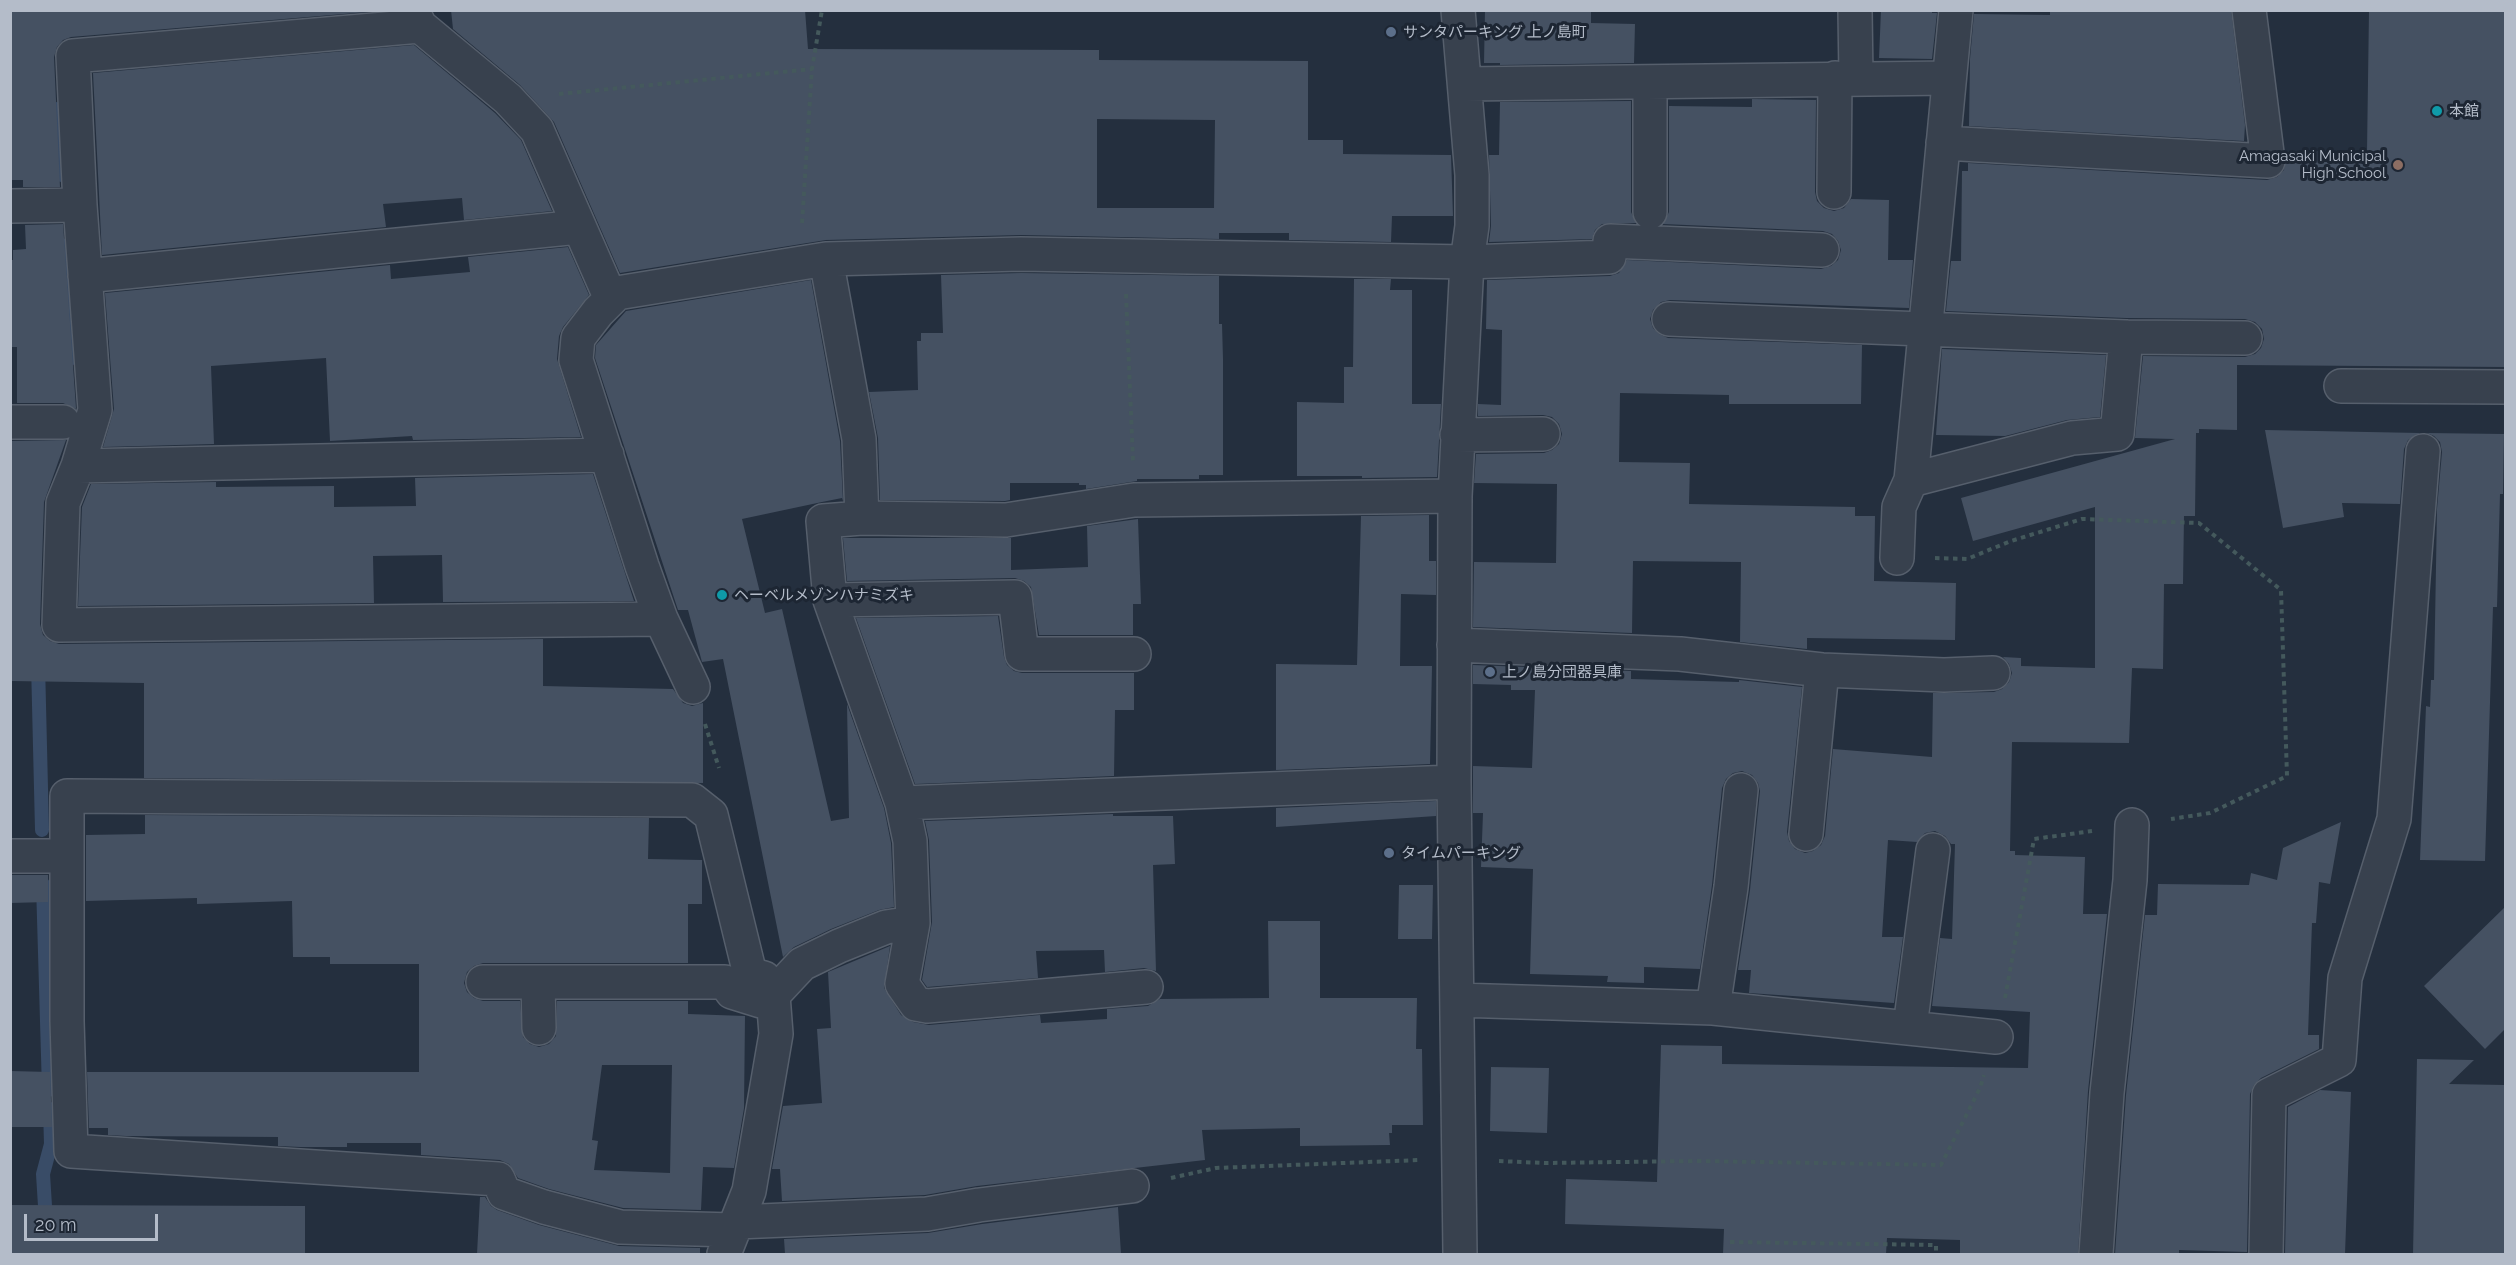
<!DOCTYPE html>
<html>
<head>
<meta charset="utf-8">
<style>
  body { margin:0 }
  #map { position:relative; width:2516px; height:1265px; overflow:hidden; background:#242f3e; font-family:Raleway,sans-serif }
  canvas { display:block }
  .frame { position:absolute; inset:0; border:12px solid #b4bcc9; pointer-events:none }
  .scale { position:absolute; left:24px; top:1214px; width:134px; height:27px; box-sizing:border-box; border:3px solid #b4bcc9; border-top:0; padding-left:8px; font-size:18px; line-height:21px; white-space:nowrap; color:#b4bcc9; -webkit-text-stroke:4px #1d2633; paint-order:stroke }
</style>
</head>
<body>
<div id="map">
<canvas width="2516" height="1265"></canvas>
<div class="frame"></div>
<div class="scale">20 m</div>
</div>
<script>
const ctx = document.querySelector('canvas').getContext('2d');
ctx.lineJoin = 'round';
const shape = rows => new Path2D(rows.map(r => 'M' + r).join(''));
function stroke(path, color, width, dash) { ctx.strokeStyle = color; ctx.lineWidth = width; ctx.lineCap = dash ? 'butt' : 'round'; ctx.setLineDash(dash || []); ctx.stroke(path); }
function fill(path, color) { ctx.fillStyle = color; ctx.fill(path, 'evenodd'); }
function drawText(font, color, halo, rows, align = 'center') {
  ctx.font = font + ' Raleway,"Noto Sans JP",sans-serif'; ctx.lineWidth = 6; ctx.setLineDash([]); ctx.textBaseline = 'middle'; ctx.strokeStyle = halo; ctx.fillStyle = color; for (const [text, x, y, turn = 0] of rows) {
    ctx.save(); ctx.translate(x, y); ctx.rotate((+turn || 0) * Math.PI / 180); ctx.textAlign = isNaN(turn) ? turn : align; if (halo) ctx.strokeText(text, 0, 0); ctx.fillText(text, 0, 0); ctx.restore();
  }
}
stroke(shape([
  [56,109,62,175],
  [67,245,72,358],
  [38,663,42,830],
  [43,884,49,1090],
  [48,1254,43,1174,51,1144,50,1109]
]), '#394c67', 14);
fill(shape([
  [10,10,379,10,379,11,71,37,63,40,57,47,54,57,60,187,23,187,23,180,10,180],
  [451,10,805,10,808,49,1099,50,1099,60,1308,61,1308,140,1343,140,1343,154,1451,155,1453,216,1392,216,1391,242,1289,240,1289,233,1219,233,1219,239,1021,235,826,240,620,273,554,122,520,85,453,29],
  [1097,119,1215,120,1214,208,1097,208],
  [1485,10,1591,10,1591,23,1635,24,1634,63,1500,65,1500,63,1484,63],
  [1881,10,1932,10,1932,13,1937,13,1932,59,1879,58],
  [2050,10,2231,10,2245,125,2244,141,1969,126,1970,59,1974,14,2050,15],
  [2369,10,2505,10,2505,367,2237,365,2237,430,2199,429,2199,433,2196,433,2195,516,2184,516,2183,584,2164,584,2163,669,2132,668,2129,743,2012,742,2010,851,2015,851,2015,855,2085,857,2083,914,2107,914,2088,1091,2078,1254,1960,1254,1960,1240,1887,1238,1886,1254,1723,1254,1724,1229,1565,1224,1566,1179,1657,1182,1661,1045,1722,1046,1722,1064,2028,1068,2030,1012,1932,1006,1940,938,1952,939,1955,844,1951,844,1945,836,1935,831,1925,833,1917,842,1888,840,1882,937,1903,937,1894,1003,1749,993,1751,970,1738,970,1750,890,1760,791,1758,783,1752,775,1742,771,1733,773,1726,779,1722,788,1712,885,1700,969,1644,967,1644,983,1607,982,1608,976,1530,974,1533,869,1481,867,1483,813,1473,813,1473,766,1532,768,1535,690,1511,690,1511,685,1473,684,1473,665,1631,671,1631,679,1739,682,1739,680,1802,687,1787,832,1789,841,1795,849,1805,853,1813,851,1821,845,1825,836,1833,749,1932,757,1933,693,1994,692,2002,689,2009,682,2012,673,2009,664,2003,657,2021,658,2021,666,2095,668,2095,507,1973,541,1961,498,2175,439,2135,438,2143,356,2245,357,2255,354,2261,348,2264,339,2262,329,2255,322,2245,319,2126,318,1946,311,1951,261,1961,261,1962,171,1968,171,1968,163,2267,180,2277,177,2284,170,2286,151,2367,151],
  [414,45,495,113,521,140,552,211,464,220,462,198,383,204,386,227,102,255,93,73],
  [1752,99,1816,100,1815,192,1817,201,1824,208,1834,211,1844,208,1851,199,1889,200,1888,260,1913,260,1909,308,1670,300,1661,302,1653,310,1650,319,1653,328,1659,334,1668,338,1862,345,1861,404,1729,404,1729,395,1620,393,1619,462,1690,463,1689,504,1855,507,1855,516,1875,516,1874,581,1956,583,1955,640,1807,638,1807,649,1740,642,1741,562,1633,561,1632,633,1473,627,1474,562,1556,563,1557,484,1474,483,1476,454,1544,453,1552,450,1559,444,1562,434,1559,424,1552,417,1543,415,1478,416,1478,404,1501,405,1502,330,1486,329,1487,280,1610,276,1619,273,1627,260,1821,269,1831,266,1838,260,1841,250,1838,241,1832,234,1823,231,1663,224,1669,212,1669,106,1752,107],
  [1631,101,1631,212,1636,223,1602,224,1595,230,1592,239,1489,242,1491,226,1489,155,1499,155,1500,102],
  [63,224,76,408,76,409,63,403,17,403,17,347,10,347,10,260,13,260,13,250,26,249,25,225],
  [568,247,589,295,563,327,559,336,557,359,581,437,413,440,412,436,330,441,326,358,211,366,214,444,103,447,114,409,105,293,390,265,391,279,470,272,468,257],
  [1021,273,1219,276,1219,324,1222,324,1223,359,1223,475,1199,475,1199,479,1137,479,1137,481,1086,489,1086,485,1079,485,1079,483,1010,483,1010,500,1005,501,880,500,878,438,869,392,918,390,917,341,921,341,921,333,943,333,941,275],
  [1354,279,1391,279,1390,290,1412,290,1412,404,1441,404,1437,477,1362,478,1362,476,1297,476,1297,402,1344,403,1344,367,1353,367],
  [811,280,840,441,843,501,842,498,822,502,742,519,765,613,782,609,831,821,849,818,847,704,884,808,891,843,894,907,879,910,831,929,794,947,783,957,723,659,702,662,688,610,678,610,595,358,596,345,626,311],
  [1942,349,2106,355,2100,417,2067,420,2005,436,1936,435],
  [2265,430,2420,433,2408,440,2404,449,2400,504,2342,503,2344,517,2283,528],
  [2427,433,2504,434,2503,494,2500,494,2497,607,2493,607,2485,861,2420,860,2426,706,2430,707,2431,680,2434,680,2437,509,2442,452,2440,442,2434,436],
  [66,440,44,502,40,624,43,635,50,641,59,644,543,639,543,686,673,689,683,703,692,706,703,703,703,783,144,778,144,683,10,681,10,441],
  [593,474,634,601,443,602,442,555,373,556,374,603,78,606,82,507,91,484,216,482,216,487,334,486,334,507,416,506,415,478],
  [1429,515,1429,561,1436,561,1436,595,1401,594,1400,666,1432,666,1430,764,1276,770,1276,664,1357,665,1361,516],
  [1138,519,1141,604,1133,604,1133,635,1039,635,1031,587,1024,581,1015,578,847,581,843,538,1011,538,1011,570,1088,567,1087,526],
  [998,616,1004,657,1007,665,1014,671,1022,673,1134,673,1134,710,1115,710,1114,776,915,784,856,618],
  [1436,801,1436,816,1276,827,1276,808],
  [1113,814,1113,816,1173,816,1175,864,1153,865,1156,971,1144,968,1105,972,1104,950,1036,951,1038,978,927,987,922,980,932,922,929,840,925,821],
  [145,815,649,818,648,859,702,860,702,904,688,904,688,963,483,963,474,966,467,972,464,983,467,992,474,998,483,1001,520,1001,523,1037,530,1044,539,1047,549,1044,556,1036,557,1001,688,1001,688,1014,745,1016,744,1108,734,1168,703,1167,701,1210,623,1208,549,1189,518,1178,509,1164,500,1160,421,1155,421,1143,347,1143,347,1147,300,1147,278,1146,278,1137,126,1136,108,1135,108,1128,89,1128,87,1072,419,1072,419,964,330,964,330,957,293,957,292,901,197,904,197,898,86,901,86,835,145,834],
  [602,1065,672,1065,670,1173,594,1170,598,1141,592,1140],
  [2341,822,2330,884,2319,882,2316,923,2312,923,2308,1035,2319,1035,2319,1049,2261,1078,2254,1085,2250,1094,2247,1252,2179,1250,2179,1254,2115,1254,2126,1095,2145,915,2157,915,2158,884,2249,885,2251,873,2277,880,2283,848],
  [10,875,48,875,48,902,10,903],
  [1399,885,1433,885,1432,939,1398,939],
  [2505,907,2505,1029,2485,1049,2424,986],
  [1268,921,1320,921,1320,998,1417,998,1416,1049,1422,1049,1423,1125,1392,1125,1392,1133,1389,1133,1390,1145,1300,1146,1300,1128,1202,1130,1205,1160,977,1186,925,1195,782,1201,780,1169,772,1169,783,1106,822,1103,817,1029,831,1028,828,972,890,946,884,988,901,1015,913,1022,929,1025,1040,1015,1041,1023,1107,1019,1107,1009,1148,1006,1160,999,1269,998],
  [2417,1059,2474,1060,2449,1084,2505,1085,2505,1254,2413,1254],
  [1491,1067,1549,1068,1547,1133,1490,1131],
  [10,1071,50,1072,52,1127,10,1127],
  [2320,1090,2351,1092,2345,1254,2285,1254,2288,1107],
  [480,1197,485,1197,491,1206,497,1210,539,1225,619,1246,700,1248,700,1254,477,1254],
  [10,1205,305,1206,305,1254,10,1254],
  [1118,1207,1121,1254,785,1254,784,1239,928,1233,982,1224]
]), '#455162');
const minor = shape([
  [412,10,420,26,508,99,537,130,611,299],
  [1458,10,1472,175,1472,226,1467,262,1455,496,1454,782,1460,1254],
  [1855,10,1856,78],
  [1956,10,1911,480,2072,438,2117,434,2126,337],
  [420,26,73,56,80,205,95,410,78,466,63,503,59,625,661,619],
  [1465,84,1949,78],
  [1943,143,2268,161,2249,10],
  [1834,192,1835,78],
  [10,206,80,205],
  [1650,212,1650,83],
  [826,259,859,439,862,518,823,521,830,600,902,803],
  [85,276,579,227],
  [1669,319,2126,337,2245,338],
  [2341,386,2506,387],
  [10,422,63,422],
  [1457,435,1543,434],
  [78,466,607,455],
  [862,518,1006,520,1134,500,1455,496],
  [1897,558,1899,507,1911,480],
  [830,600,1015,597,1022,654,1134,654],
  [1454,645,1680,654,1822,670,1944,675,1993,673],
  [693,687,661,619,642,566,576,360,578,338,598,312,617,293,826,259,1021,254,1467,262,1609,257,1610,241,1822,250],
  [1806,834,1822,670],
  [10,856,67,856],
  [483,982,725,982,732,992,761,1001,773,995,802,964,839,946,886,927,913,923],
  [538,982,539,1028],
  [1146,987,927,1006,916,1004,902,984,913,923,910,841,902,803,1454,782],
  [1457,1000,1713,1008,1996,1037],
  [1713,1008,1731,887,1741,790],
  [1910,1027,1933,850],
  [737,1222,927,1214,979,1205,1132,1186],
  [724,1254,749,1191,776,1034,773,995,764,978,750,974,711,815,692,800,67,796,67,1021,71,1151,498,1179,504,1193,544,1207,620,1227,734,1230],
  [2096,1254,2107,1093,2130,880,2132,825],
  [2266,1254,2269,1095,2339,1060,2345,978,2394,819,2423,451]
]);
stroke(minor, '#565f6c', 36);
stroke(shape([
  [559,94,812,69],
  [802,223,812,69,822,10],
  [1126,294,1133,461],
  [1935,558,1967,559,2011,541,2082,519,2199,523,2281,590,2287,776,2210,813,2171,819],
  [705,724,719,768],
  [2005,998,2034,839,2092,831],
  [1499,1161,1544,1163,1698,1161,1941,1165,1980,1088,1984,1075],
  [1171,1178,1216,1168,1420,1160],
  [1730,1242,1936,1245,1936,1254]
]), '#44595c', 4, [4.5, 4.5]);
stroke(minor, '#38414e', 33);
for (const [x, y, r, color] of [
  [1391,32,6,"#5c6f8a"],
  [2437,111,6,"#0f9aa8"],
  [2398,165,6,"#8d6e63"],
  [722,595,6,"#0f9aa8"],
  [1490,672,6,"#5c6f8a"],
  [1389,853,6,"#5c6f8a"]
]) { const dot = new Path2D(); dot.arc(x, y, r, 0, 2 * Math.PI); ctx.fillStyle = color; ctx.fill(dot); stroke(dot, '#1d2633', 2); }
drawText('15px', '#b4bcc9', '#1d2633', [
  ["サンタパーキング 上ノ島町",1403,32],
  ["本館",2449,111],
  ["Amagasaki Municipal",2386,156,"right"],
  ["High School",2386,173,"right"],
  ["ヘーベルメゾンハナミズキ",734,595],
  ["上ノ島分団器具庫",1502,672],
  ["タイムパーキング",1401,853]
], 'left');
</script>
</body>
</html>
